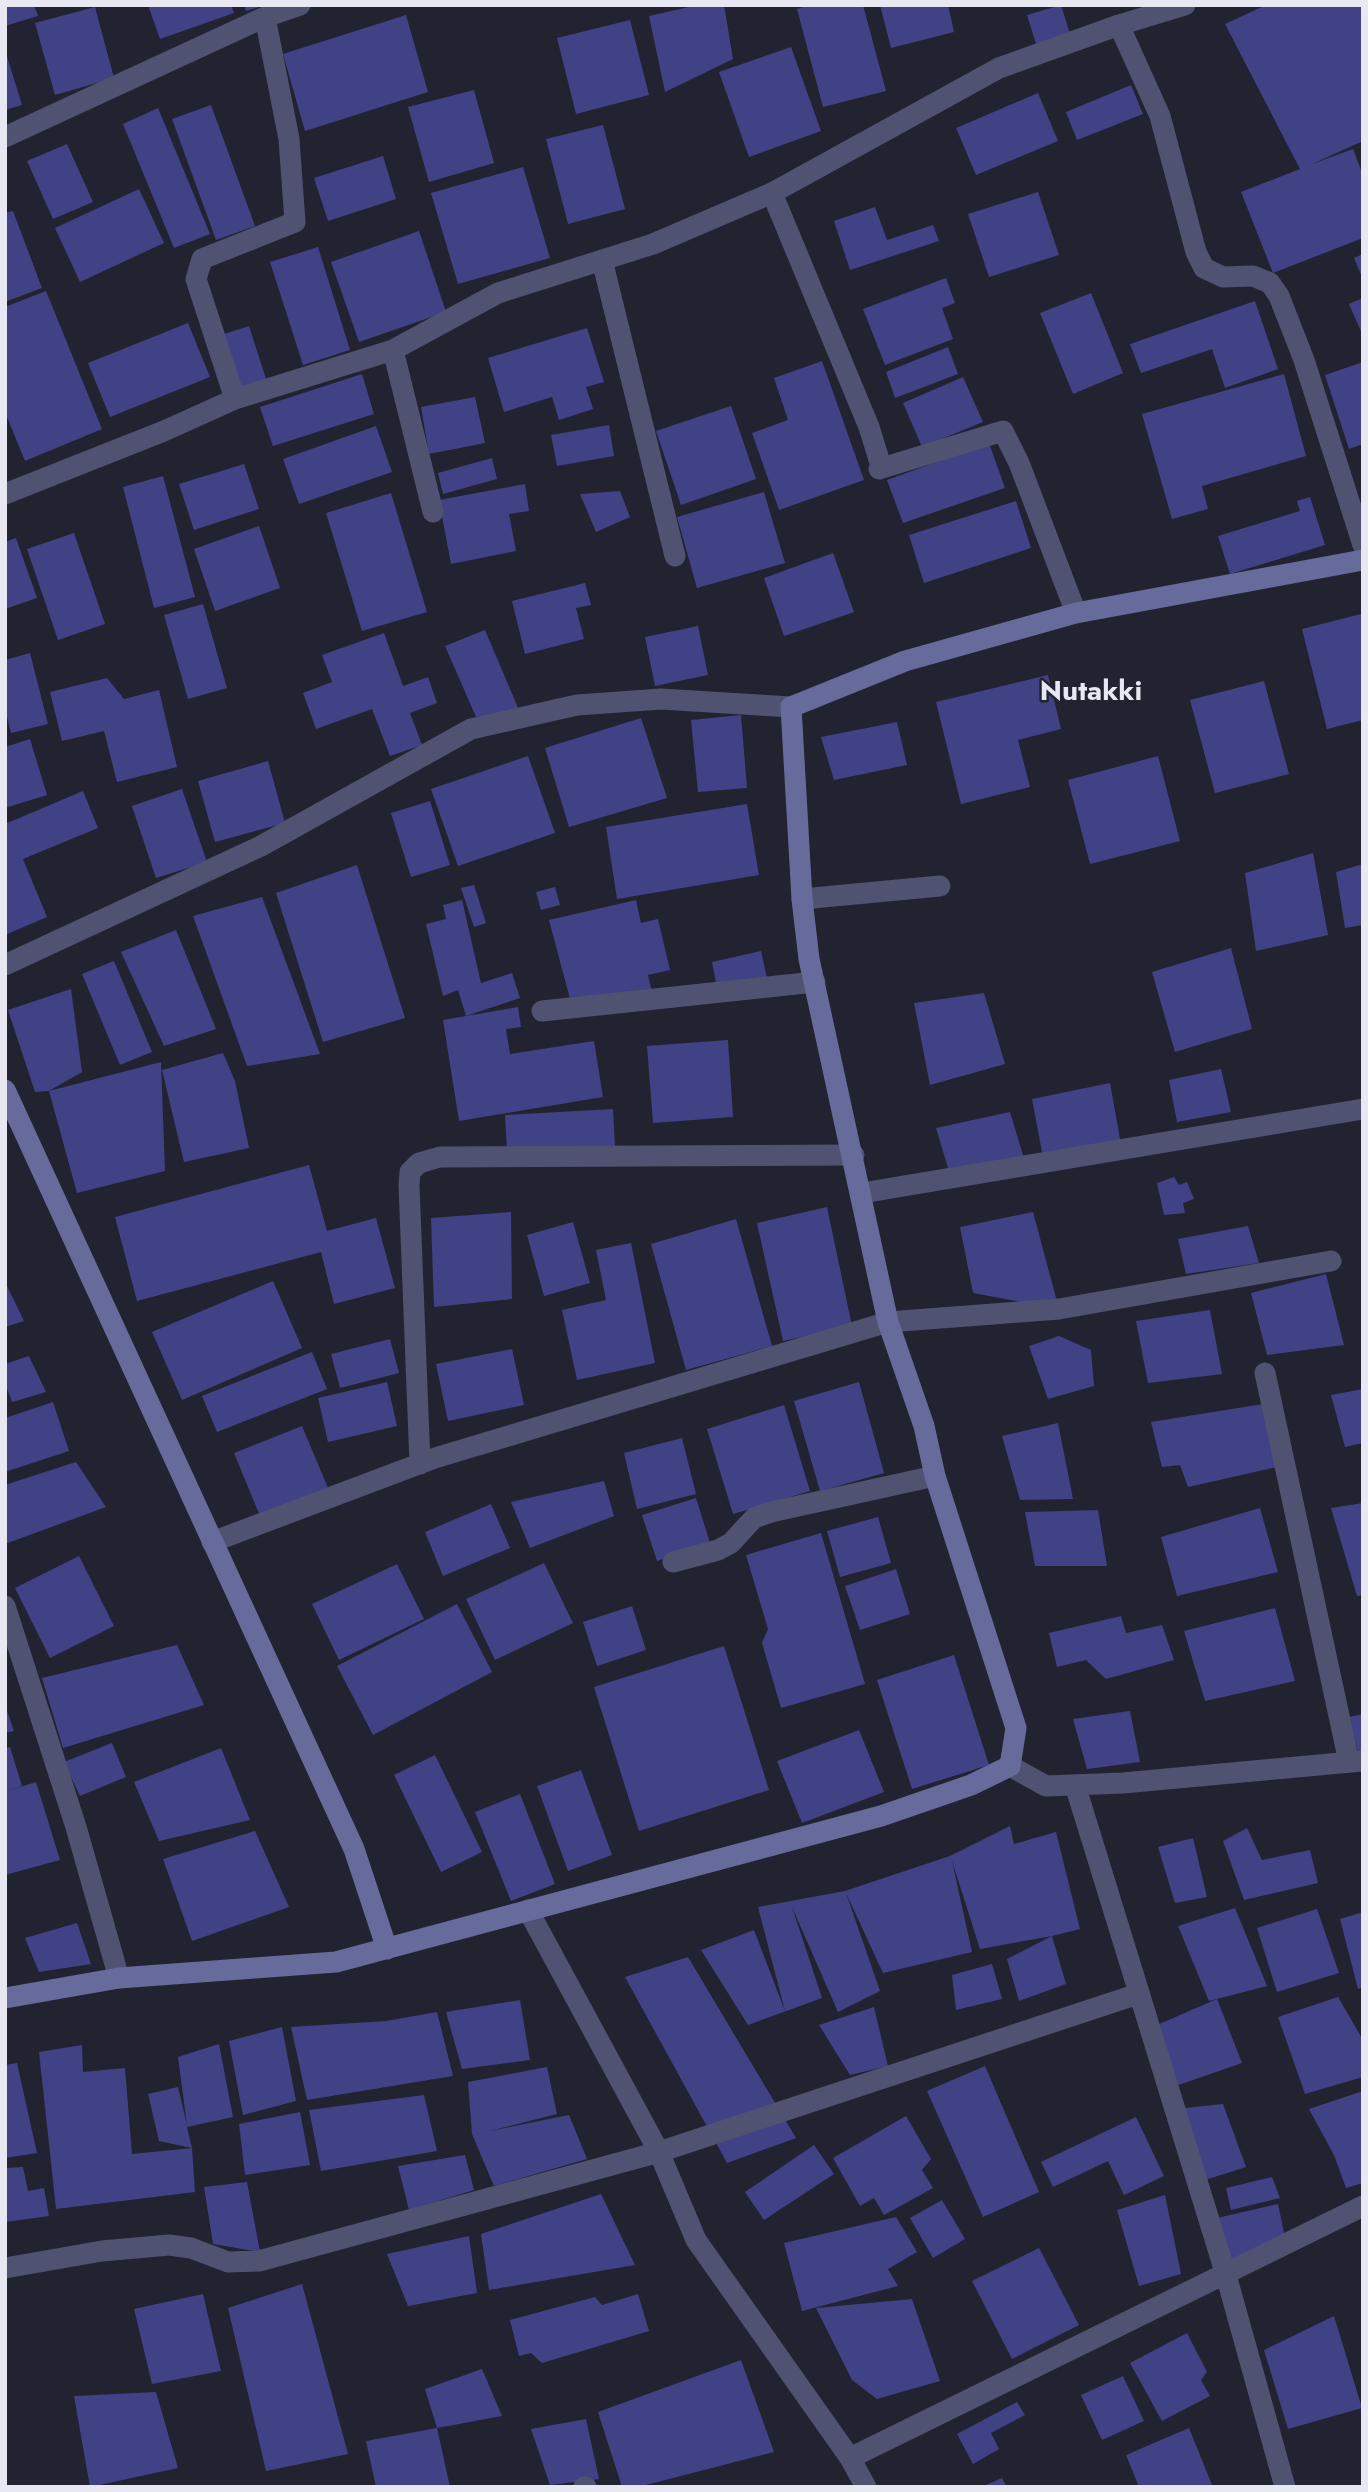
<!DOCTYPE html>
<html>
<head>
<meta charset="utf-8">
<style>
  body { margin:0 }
  #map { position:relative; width:1368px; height:2492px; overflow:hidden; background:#222331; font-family:Jost,sans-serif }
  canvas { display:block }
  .frame { position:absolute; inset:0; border:7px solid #e7e8f1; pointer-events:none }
</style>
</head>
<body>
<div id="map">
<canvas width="1368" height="2492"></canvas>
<div class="frame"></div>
</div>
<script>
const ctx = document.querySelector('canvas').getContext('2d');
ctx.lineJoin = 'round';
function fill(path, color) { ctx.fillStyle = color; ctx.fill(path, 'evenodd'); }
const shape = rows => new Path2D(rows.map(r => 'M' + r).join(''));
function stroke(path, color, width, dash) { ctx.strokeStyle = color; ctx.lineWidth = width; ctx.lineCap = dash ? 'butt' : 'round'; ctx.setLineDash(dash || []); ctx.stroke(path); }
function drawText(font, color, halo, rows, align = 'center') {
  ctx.font = font + ' Jost,sans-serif'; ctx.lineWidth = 5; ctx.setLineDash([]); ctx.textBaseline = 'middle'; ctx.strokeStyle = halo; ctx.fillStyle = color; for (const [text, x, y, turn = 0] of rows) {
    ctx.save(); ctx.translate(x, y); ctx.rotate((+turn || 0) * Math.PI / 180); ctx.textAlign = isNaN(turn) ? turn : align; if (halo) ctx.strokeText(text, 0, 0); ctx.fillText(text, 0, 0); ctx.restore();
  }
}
fill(shape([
  [5,5,34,5,38,16,5,26],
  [148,5,231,5,234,13,160,39],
  [244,5,263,5,263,6,246,11],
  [698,5,724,5,733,59,665,92,649,16],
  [810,5,863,5,886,91,823,107,797,9],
  [880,5,948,5,954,32,891,48],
  [1061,5,1071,37,1037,47,1027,15],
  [1266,5,1363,5,1363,141,1312,164,1353,149,1363,175,1363,238,1273,273,1241,192,1300,169,1225,24],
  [95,7,114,78,55,95,35,23],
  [406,15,428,92,305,131,283,54],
  [630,20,649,95,576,114,557,38],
  [791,47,821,131,749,157,719,72],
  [5,50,22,105,5,110],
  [1131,85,1143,114,1077,140,1066,112],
  [474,90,494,163,429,182,408,107],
  [1038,93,1058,141,976,175,956,128],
  [211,105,255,226,216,240,172,119],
  [158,108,210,234,174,248,123,124],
  [603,125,625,209,568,224,546,139],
  [67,144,93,202,53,219,27,161],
  [383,156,396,199,328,221,314,178],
  [523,167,550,258,458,284,431,193],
  [139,189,164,243,80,282,55,228],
  [1038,192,1059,255,989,277,968,214],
  [875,207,887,240,933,225,939,241,850,270,834,221],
  [13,211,42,288,5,302,5,213],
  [419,231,446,312,359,342,331,262],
  [318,247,350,350,303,365,270,262],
  [1363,254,1363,279,1354,258],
  [946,278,955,303,942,308,953,339,885,365,863,309],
  [46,291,102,429,25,461,5,412,5,307],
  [1091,293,1123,373,1073,394,1040,313],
  [1363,298,1363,336,1349,304],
  [1255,301,1278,369,1225,388,1212,349,1141,373,1130,344],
  [188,323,210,377,110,417,88,363],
  [249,326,267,382,239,391,221,335],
  [587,328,604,382,586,387,593,409,559,420,552,397,504,412,488,358],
  [948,347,958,374,895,398,886,372],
  [822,361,864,480,779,510,752,433,788,420,774,378],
  [1363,362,1363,444,1349,449,1325,375],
  [362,374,374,414,273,446,260,407],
  [1284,374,1306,456,1202,486,1208,509,1172,519,1142,414],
  [963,377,983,422,922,447,903,403],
  [475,397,485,443,429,454,421,407],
  [731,406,756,479,681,505,656,431],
  [609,425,614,456,557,466,551,435],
  [376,426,392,472,299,504,283,459],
  [989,443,1005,488,903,523,887,480],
  [492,458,497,479,443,494,438,473],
  [244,464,259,509,194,530,179,484],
  [163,476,195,597,154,608,123,487],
  [525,484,529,511,509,514,516,551,451,564,439,500],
  [620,491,630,517,596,532,580,494],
  [764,492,785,563,697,588,677,517],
  [391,493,427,612,362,631,326,513],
  [1310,497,1325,545,1230,574,1218,536,1300,511,1297,501],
  [1016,501,1031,548,924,583,909,535],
  [259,526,280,588,215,611,194,549],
  [74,533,105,624,58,640,27,549],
  [16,538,37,598,5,609,5,542],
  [833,553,854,612,784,636,764,578],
  [585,583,591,605,576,608,584,639,525,654,512,601],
  [203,604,227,688,188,699,164,615],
  [1361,614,1363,720,1327,729,1302,629],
  [698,626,708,675,655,686,645,637],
  [485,630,519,710,476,717,445,646],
  [384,633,403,686,428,677,437,703,410,713,422,745,390,756,372,709,316,729,303,693,332,682,322,655],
  [30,653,48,724,11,733,5,709,5,660],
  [1048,675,1061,729,1018,740,1030,787,961,804,936,702],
  [107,678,124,699,159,690,177,767,117,782,104,731,62,741,50,692],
  [1264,681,1289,774,1215,793,1190,700],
  [741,715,747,788,698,792,691,720],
  [641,718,667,798,569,827,545,748],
  [897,722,907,765,834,780,821,737],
  [30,739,47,795,5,808,5,747],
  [528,756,555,833,458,866,431,789],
  [1158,756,1180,841,1090,864,1068,780],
  [268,761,285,823,215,842,198,781],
  [182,789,207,862,156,878,132,806],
  [83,791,98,828,23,859,47,917,5,935,5,824],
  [430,801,450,865,411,877,391,813],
  [747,804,759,875,617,899,606,827],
  [1313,853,1328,935,1256,951,1245,873],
  [1363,864,1363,925,1345,928,1336,872],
  [357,865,405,1018,323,1042,276,893],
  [474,885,486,923,474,927,461,888],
  [555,887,560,905,541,910,536,892],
  [262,897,320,1054,247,1066,193,916],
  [462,900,481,983,512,973,520,998,466,1016,458,990,443,996,426,924,446,919,443,905],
  [636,900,641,923,658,919,670,970,648,975,652,992,570,999,549,920],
  [176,930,216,1029,164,1046,121,952],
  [1231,948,1252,1029,1175,1052,1152,972],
  [761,951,767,978,717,988,712,962],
  [114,961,152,1052,120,1065,82,974],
  [71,989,82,1072,49,1091,35,1092,8,1010],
  [984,993,1005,1064,930,1085,914,1003],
  [518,1007,521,1027,506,1029,510,1054,594,1041,603,1097,459,1121,443,1020],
  [728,1040,733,1117,653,1123,647,1046],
  [223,1053,235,1081,249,1148,184,1162,162,1070],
  [161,1062,165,1171,77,1193,49,1091],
  [1221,1069,1231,1112,1177,1122,1169,1080],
  [1110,1083,1122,1150,1044,1163,1032,1099],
  [613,1109,615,1147,507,1152,505,1115],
  [1010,1112,1026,1165,951,1178,936,1128],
  [309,1165,327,1231,376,1218,395,1288,334,1304,321,1252,137,1301,115,1217],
  [1174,1177,1179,1185,1187,1182,1194,1199,1183,1203,1185,1213,1164,1215,1157,1183],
  [827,1207,852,1326,783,1341,757,1223],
  [511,1212,512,1299,434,1307,431,1218],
  [1033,1212,1059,1309,973,1293,960,1227],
  [736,1219,772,1346,686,1370,651,1244],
  [573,1222,590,1283,544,1296,527,1235],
  [1248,1226,1259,1263,1186,1274,1178,1239],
  [631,1243,655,1363,577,1380,562,1310,606,1300,596,1250],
  [1326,1274,1344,1345,1267,1355,1251,1293],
  [273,1281,302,1348,182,1400,152,1332],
  [5,1282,24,1321,5,1327],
  [1210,1310,1222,1374,1148,1383,1136,1321],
  [1059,1336,1091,1350,1094,1386,1048,1399,1029,1346],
  [390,1339,399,1373,340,1388,331,1354],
  [512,1349,524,1405,448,1421,436,1364],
  [312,1352,327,1389,217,1432,202,1396],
  [29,1356,46,1392,12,1402,5,1383,5,1364],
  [387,1382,397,1426,328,1442,318,1398],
  [859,1382,884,1473,820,1491,794,1401],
  [1363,1389,1363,1443,1345,1447,1331,1395],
  [53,1402,69,1451,5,1472,5,1418],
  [1263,1404,1277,1467,1188,1487,1180,1465,1162,1467,1151,1422],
  [784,1405,810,1491,733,1514,707,1429],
  [1058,1423,1073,1499,1020,1500,1002,1436],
  [302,1426,328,1488,260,1516,234,1453],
  [682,1438,696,1494,637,1509,624,1453],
  [76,1462,106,1507,5,1544,5,1485],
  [604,1481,614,1516,530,1548,511,1502],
  [696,1498,710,1543,657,1561,642,1515],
  [1363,1503,1363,1595,1357,1596,1331,1508],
  [491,1504,510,1548,443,1576,425,1532],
  [1260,1508,1278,1572,1177,1596,1161,1537],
  [1098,1510,1107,1566,1035,1566,1025,1512],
  [878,1517,891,1563,840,1577,827,1531],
  [821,1533,865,1684,781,1708,762,1643,768,1629,746,1555],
  [79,1556,114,1626,50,1658,15,1588],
  [544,1563,573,1623,495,1660,466,1599],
  [397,1564,424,1619,339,1660,312,1604],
  [896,1569,910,1614,860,1630,845,1586],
  [457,1604,492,1672,373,1735,337,1666],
  [632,1606,646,1650,597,1666,583,1622],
  [1275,1608,1295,1681,1205,1701,1184,1631],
  [1121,1616,1126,1633,1162,1625,1174,1660,1106,1679,1086,1660,1057,1667,1049,1633],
  [177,1645,204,1705,63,1748,42,1678],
  [724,1646,769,1790,639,1831,594,1687],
  [954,1655,989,1765,912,1789,877,1680],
  [5,1705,14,1731,5,1733],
  [1130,1711,1140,1762,1087,1769,1073,1719],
  [1363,1714,1363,1752,1358,1752,1349,1717],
  [859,1730,884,1792,802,1823,777,1761],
  [112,1743,126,1777,80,1796,64,1762],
  [10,1747,22,1786,8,1791,36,1782,60,1860,5,1875,5,1748],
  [221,1748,250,1820,159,1841,134,1782],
  [435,1755,482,1852,441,1872,394,1775],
  [581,1770,612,1855,568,1871,537,1786],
  [520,1794,555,1884,511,1901,475,1812],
  [1010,1826,1014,1844,1056,1832,1080,1929,1052,1936,1066,1984,1019,2001,1007,1959,1052,1936,980,1949,952,1861,972,1952,883,1973,846,1893,880,1991,838,2012,792,1907,822,1998,748,2025,701,1950,754,1930,785,2011,758,1907,845,1891,950,1856],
  [1247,1828,1262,1860,1310,1850,1318,1883,1244,1900,1223,1841],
  [255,1831,289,1907,192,1941,163,1859],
  [1193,1838,1207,1897,1175,1903,1158,1847],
  [1235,1908,1267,1986,1217,1999,1242,2063,1167,2089,1157,2025,1217,1999,1209,2001,1178,1926],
  [1317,1909,1339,1973,1277,1992,1257,1928],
  [1363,1912,1363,1987,1358,1989,1340,1919],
  [77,1923,91,1964,39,1972,25,1938],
  [688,1957,796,2138,727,2163,625,1977],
  [992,1964,1002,1999,956,2010,952,1975],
  [1338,1997,1363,2040,1363,2077,1305,2094,1278,2017],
  [520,2000,530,2060,462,2069,446,2012],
  [874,2007,888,2066,850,2075,819,2025],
  [437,2012,453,2076,307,2100,291,2027,386,2021],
  [282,2027,296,2101,243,2115,229,2041],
  [219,2044,233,2117,187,2127,192,2148,195,2192,56,2209,39,2052,82,2045,83,2072,125,2068,132,2154,192,2148,159,2141,148,2094,178,2087,187,2125,178,2057],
  [17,2063,37,2153,5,2158,5,2065],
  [985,2066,1039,2192,983,2217,927,2091],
  [547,2067,557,2114,490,2131,569,2115,587,2159,494,2186,472,2134,468,2082],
  [1363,2091,1363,2183,1346,2188,1334,2155,1309,2109],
  [424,2095,437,2151,321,2171,309,2110],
  [1223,2104,1246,2167,1205,2180,1185,2108],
  [300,2112,310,2165,245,2175,239,2124],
  [906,2116,931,2159,922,2170,933,2188,884,2215,874,2198,860,2206,833,2158],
  [1136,2117,1164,2176,1124,2195,1108,2161,1053,2187,1041,2162],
  [814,2145,834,2174,764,2220,745,2192],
  [465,2155,474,2190,409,2210,398,2166],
  [23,2167,28,2191,44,2188,49,2216,5,2222,5,2168],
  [1272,2177,1280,2198,1231,2210,1226,2188],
  [247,2182,260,2252,213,2244,204,2187],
  [601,2194,635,2265,489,2290,481,2234],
  [1165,2195,1181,2274,1139,2286,1117,2210],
  [942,2200,965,2239,933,2258,910,2218],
  [1278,2204,1285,2238,1232,2261,1217,2218],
  [896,2217,917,2252,888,2269,898,2286,802,2311,784,2243],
  [469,2236,477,2293,408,2306,387,2254],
  [1039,2248,1079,2325,1012,2359,972,2281],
  [302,2284,348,2454,266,2471,228,2308],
  [203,2294,221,2371,152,2384,134,2309],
  [638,2294,649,2331,542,2363,531,2353,519,2356,510,2320,595,2297,602,2305],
  [912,2299,940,2381,877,2399,852,2380,816,2308],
  [1334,2316,1362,2408,1288,2429,1264,2350],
  [1187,2333,1207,2372,1201,2380,1210,2396,1162,2421,1130,2363],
  [741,2360,774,2452,638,2487,622,2487,598,2412],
  [482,2369,502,2416,437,2428,450,2487,376,2487,366,2441,437,2428,425,2389],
  [1123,2376,1144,2421,1102,2440,1081,2395],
  [156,2392,178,2468,90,2487,74,2396],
  [1017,2402,1025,2415,991,2433,999,2449,973,2464,957,2434],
  [586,2419,599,2479,550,2485,531,2429],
  [1189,2428,1212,2485,1139,2487,1126,2455],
  [1002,2478,1007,2487,981,2487]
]), '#414185');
stroke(shape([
  [1119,25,1160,116,1196,252,1204,268,1223,277,1253,276,1270,283,1279,296,1304,360,1363,545],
  [5,137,265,17,300,5],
  [772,193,869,427,881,466,879,469,1003,431,1019,463,1076,613],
  [602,260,675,556],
  [393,350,433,512],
  [235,399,196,279,202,259,295,222,289,139,265,17],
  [5,494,164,431,235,399,393,350,498,293,653,244,772,193,999,68,1119,25,1185,5],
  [802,899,940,886],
  [5,965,261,846,471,729,577,705,661,699,791,707],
  [542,1011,815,982],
  [862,1193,1363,1109],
  [1265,1373,1349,1762],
  [420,1464,409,1185,410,1172,419,1163,440,1157,854,1155],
  [212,1542,435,1458,888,1322,1059,1309,1331,1261],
  [673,1562,718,1550,731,1543,754,1518,771,1512,935,1476],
  [5,1606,76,1827,119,1978],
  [1010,1766,1046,1786,1123,1783,1362,1761],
  [1075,1785,1226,2275,1285,2487],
  [528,1910,659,2152,696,2240,850,2458,866,2487],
  [5,2268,102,2251,169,2245,191,2248,228,2262,259,2261,659,2152,1138,1994],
  [850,2458,1363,2206],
  [584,2487,586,2487]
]), '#4f5270', 21);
stroke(shape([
  [5,1090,354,1849,387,1949],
  [5,1998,119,1978,336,1962,881,1816,971,1785,1010,1766,1016,1728,935,1476,924,1426,888,1322,809,959,802,899,791,707,905,661,1076,613,1363,560]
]), '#676b9b', 21);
drawText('bold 28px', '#e7e8f1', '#222331', [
  ["Nutakki",1091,693]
]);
</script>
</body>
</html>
